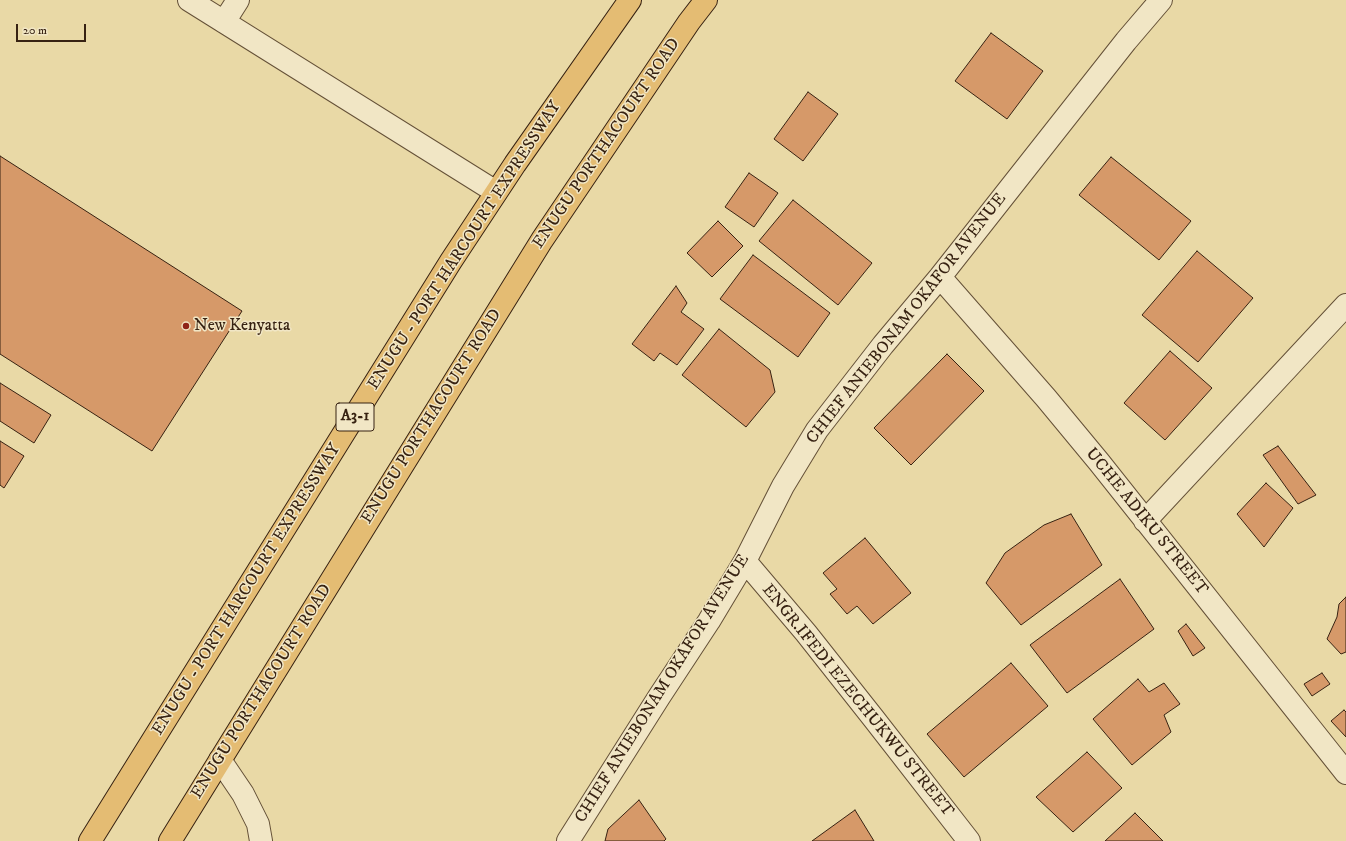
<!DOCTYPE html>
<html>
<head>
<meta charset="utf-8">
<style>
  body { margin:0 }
  #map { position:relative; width:1346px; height:841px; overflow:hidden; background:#e9d9a6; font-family:"IM FELL DW Pica",serif }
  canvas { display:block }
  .scale { position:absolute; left:16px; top:24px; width:70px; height:18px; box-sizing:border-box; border:2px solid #372212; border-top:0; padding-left:5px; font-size:12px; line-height:14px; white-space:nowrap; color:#372212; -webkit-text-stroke:3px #f1e6c5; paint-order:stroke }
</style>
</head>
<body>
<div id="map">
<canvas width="1346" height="841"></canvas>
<div class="scale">20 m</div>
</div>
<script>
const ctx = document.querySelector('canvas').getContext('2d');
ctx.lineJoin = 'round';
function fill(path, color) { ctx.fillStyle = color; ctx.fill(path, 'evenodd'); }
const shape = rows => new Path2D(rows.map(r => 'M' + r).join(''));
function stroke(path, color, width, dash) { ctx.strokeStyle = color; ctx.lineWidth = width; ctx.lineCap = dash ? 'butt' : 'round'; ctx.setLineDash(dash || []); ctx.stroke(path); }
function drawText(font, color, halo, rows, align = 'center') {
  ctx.font = font + ' "IM FELL DW Pica",serif'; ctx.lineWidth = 3; ctx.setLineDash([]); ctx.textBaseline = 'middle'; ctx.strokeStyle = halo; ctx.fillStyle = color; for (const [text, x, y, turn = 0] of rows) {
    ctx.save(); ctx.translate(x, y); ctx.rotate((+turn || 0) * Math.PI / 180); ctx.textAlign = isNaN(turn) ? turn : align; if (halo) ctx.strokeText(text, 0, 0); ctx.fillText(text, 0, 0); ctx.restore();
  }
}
const building = shape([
  [991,33,1043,71,1007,119,955,81,991,33],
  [808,92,838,114,803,161,774,139,808,92],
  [0,156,242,311,152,451,0,354,0,156],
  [1111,157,1191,221,1159,260,1079,195,1111,157],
  [749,173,778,193,754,227,725,207,749,173],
  [793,200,872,263,838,305,759,241,793,200],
  [718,221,743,246,712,277,687,253,718,221],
  [1197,251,1253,298,1198,362,1142,315,1197,251],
  [753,255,830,313,798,357,720,299,753,255],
  [676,286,687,303,681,312,704,329,677,365,660,353,654,361,632,344,676,286],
  [719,329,770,370,775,392,746,427,682,375,719,329],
  [1170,351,1212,388,1165,440,1124,403,1170,351],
  [947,354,984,391,911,465,874,428,947,354],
  [0,383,51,415,34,443,0,421,0,383],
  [0,441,24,456,4,488,0,485,0,441],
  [1278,446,1316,495,1298,504,1263,455,1278,446],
  [1266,483,1293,508,1264,547,1237,514,1266,483],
  [1071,514,1102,565,1021,625,986,583,1005,553,1044,525,1071,514],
  [865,538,911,593,873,624,857,606,847,614,830,594,837,589,823,573,865,538],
  [1120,579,1154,629,1067,693,1030,645,1120,579],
  [1346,597,1346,652,1341,654,1327,639,1337,617,1339,604,1346,597],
  [1186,624,1205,648,1193,656,1178,631,1186,624],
  [1011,663,1048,706,964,777,927,734,1011,663],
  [1322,673,1330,684,1312,696,1304,684,1322,673],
  [1138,679,1149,692,1164,683,1180,704,1164,715,1171,732,1132,765,1093,719,1138,679],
  [1344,710,1346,712,1346,737,1331,721,1344,710],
  [1087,752,1122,788,1073,832,1036,797,1087,752],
  [639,800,666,839,664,841,605,841,608,829,639,800],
  [855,810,874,841,812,841,855,810],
  [1135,813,1163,841,1105,841,1135,813]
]);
fill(building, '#d69969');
stroke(building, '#372212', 1);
const minor = shape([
  [189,0,496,192],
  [224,22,238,0],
  [940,277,1046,398,1099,462,1346,773],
  [1145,521,1346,305],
  [745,561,806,633,874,719,969,841],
  [220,760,243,794,258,824,261,841],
  [568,841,659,697,709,621,745,561,783,486,817,430,883,345,940,277,1126,41,1161,0]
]);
const highway = shape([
  [90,841,451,261,515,164,630,0],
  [170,841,542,240,689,22,706,0]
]);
stroke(minor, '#645037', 24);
stroke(highway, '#372212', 24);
stroke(minor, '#f1e6c5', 22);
stroke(highway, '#e4bc73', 22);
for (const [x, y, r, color] of [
  [186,326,4,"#8f2418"]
]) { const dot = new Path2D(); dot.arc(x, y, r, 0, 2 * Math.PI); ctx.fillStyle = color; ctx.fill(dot); stroke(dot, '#f1e6c5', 1.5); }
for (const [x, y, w] of [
  [355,417,38]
]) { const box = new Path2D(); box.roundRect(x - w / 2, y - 14, w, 28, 3); ctx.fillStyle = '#f1e6c5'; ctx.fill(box); stroke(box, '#372212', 1); }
drawText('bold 16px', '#372212', null, [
  ["A3-1",355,417]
]);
drawText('17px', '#372212', '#f1e6c5', [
  ["ENUGU PORTHACOURT ROAD",607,144,-56],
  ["ENUGU - PORT HARCOURT EXPRESSWAY",465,246,-57],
  ["CHIEF ANIEBONAM OKAFOR AVENUE",907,319,-52],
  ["ENUGU PORTHACOURT ROAD",432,417,-58],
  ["UCHE ADIKU STREET",1146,522,51],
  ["ENUGU - PORT HARCOURT EXPRESSWAY",247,590,-58],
  ["CHIEF ANIEBONAM OKAFOR AVENUE",663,689,-58],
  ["ENUGU PORTHACOURT ROAD",262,692,-58],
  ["ENGR.IFEDI EZECHUKWU STREET",857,701,51]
]);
drawText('17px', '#372212', '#f1e6c5', [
  ["New Kenyatta",194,326]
], 'left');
</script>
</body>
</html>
